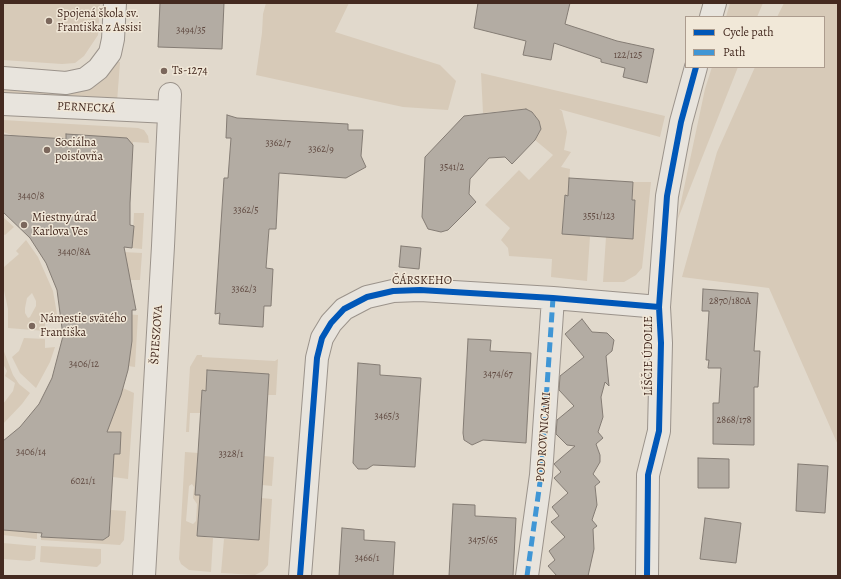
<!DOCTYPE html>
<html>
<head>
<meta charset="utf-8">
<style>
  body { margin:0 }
  #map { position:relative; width:841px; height:579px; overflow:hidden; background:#e1d9cc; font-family:Alegreya,serif }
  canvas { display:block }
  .frame { position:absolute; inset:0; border:4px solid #442a20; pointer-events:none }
  .legend { position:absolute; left:685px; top:16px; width:140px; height:52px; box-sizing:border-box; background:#f1e8d8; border:1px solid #ac9c8e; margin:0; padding:5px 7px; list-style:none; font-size:12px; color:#442a20 }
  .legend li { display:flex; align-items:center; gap:8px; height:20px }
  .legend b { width:20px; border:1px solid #ac9c8e }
</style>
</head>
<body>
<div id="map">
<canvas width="841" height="579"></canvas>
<div class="frame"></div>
<ul class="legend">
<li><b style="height:5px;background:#0057b8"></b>Cycle path</li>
<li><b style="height:5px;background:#4096d5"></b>Path</li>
</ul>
</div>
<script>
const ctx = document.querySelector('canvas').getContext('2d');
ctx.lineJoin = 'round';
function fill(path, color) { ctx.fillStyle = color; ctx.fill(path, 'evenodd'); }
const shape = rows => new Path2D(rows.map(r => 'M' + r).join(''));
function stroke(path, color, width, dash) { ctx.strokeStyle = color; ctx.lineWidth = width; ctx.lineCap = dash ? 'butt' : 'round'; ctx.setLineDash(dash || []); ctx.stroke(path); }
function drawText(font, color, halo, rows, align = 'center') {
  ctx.font = font + ' Alegreya,serif'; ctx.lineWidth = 3; ctx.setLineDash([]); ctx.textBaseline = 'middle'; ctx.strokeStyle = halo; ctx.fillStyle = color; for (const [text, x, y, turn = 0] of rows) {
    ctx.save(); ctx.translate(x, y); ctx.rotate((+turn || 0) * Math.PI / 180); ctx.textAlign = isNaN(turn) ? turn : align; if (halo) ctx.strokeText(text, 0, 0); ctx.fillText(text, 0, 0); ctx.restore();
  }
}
fill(shape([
  [3,3,100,3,98,35,84,56,75,63,62,64,3,60],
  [266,3,349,3,335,32,440,65,456,81,448,110,403,107,256,75,262,33,263,14],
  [730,3,763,3,757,17,726,17],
  [784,3,838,3,838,445,769,288,682,277,717,152,755,67,824,67,824,17,777,17],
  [113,62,120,62,117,102,3,96,3,84,71,89],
  [712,67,738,67,677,221,705,89],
  [481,73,665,116,660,137,559,109,562,111,567,132,564,150,571,152,561,167,570,169,568,196,565,196,562,233,590,236,587,281,551,277,552,259,509,256,508,248,501,240,510,228,485,205,519,170,529,180,553,155,535,140,541,129,539,121,532,112,526,109,483,113],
  [3,120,138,128,144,130,148,136,149,143,133,142,133,145,12,135,3,132],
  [633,182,651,182,642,268,636,275,624,282,603,282,606,237,633,238,635,201,632,200],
  [134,213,144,213,142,249,132,248],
  [3,217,14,227,5,235,3,234],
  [26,240,38,257,53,291,58,320,45,320,45,331,8,328,8,309,3,286,3,265,4,267,19,254,16,251],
  [32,293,36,301,36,306,30,317,28,318,25,313,25,308,27,298],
  [123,252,142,253,140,280,127,280],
  [124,314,138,315,135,367,121,365],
  [24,338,45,339,45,348,55,347,50,362,36,388,20,373,12,357,19,351],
  [3,349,13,375,19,384,30,393,22,404,3,424,3,404,13,391,15,383,5,376,7,371,3,364],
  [197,355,202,355,202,357,275,361,278,359,276,395,268,395,269,374,207,370,206,391,202,391,200,413,190,413,189,432,186,432,190,367],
  [116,385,134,393,128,479,113,477,113,474,109,473,110,454,120,454,121,432,100,431],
  [185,452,198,453,195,495,200,495,197,536,213,538,211,572,189,570,181,564,179,559],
  [192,484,194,487,193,498,197,504,196,521,193,524,186,521,189,486],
  [264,456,274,457,272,486,262,485],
  [261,498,272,499,268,565,263,571,255,575,221,573,224,539,259,540],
  [111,510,126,511,126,512,124,540,120,545,41,540,41,537,103,540,109,536],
  [3,530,37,532,37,539,3,535],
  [3,543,36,546,35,559,30,561,3,559],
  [41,546,101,549,101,563,97,567,40,562]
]), '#d7cab8');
const building = shape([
  [160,3,224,3,222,49,158,47,160,3],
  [478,3,570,3,565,24,617,41,654,49,647,83,623,77,625,68,601,62,601,59,554,43,551,60,523,55,526,41,474,28,478,3],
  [526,109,532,112,539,121,541,129,535,140,512,164,505,157,489,158,470,179,469,194,476,202,448,230,441,232,428,229,422,217,425,157,464,116,526,109],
  [227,115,237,118,348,124,348,130,363,130,361,156,366,167,346,178,279,173,276,229,269,229,266,268,273,269,271,306,264,306,263,327,219,324,220,313,215,314,224,178,228,178,231,138,226,138,227,115],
  [66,134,127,138,133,145,130,203,130,225,134,226,132,248,124,247,136,310,132,310,132,341,128,370,121,395,107,432,121,432,120,454,114,454,109,536,103,540,41,537,42,533,3,530,3,441,20,427,39,404,52,378,63,336,57,290,46,263,30,238,3,212,3,135,66,139,66,134],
  [569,178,633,182,632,200,635,200,633,239,562,234,565,195,568,196,569,178],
  [401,246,421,248,419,269,399,267,401,246],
  [703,289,758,293,754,351,760,351,758,387,754,387,754,445,713,444,713,403,719,403,721,368,708,368,709,360,706,360,709,311,702,311,703,289],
  [582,319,592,332,607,333,614,340,612,351,606,356,609,386,605,382,601,397,603,417,598,432,603,438,596,444,600,455,600,462,593,474,600,482,595,486,597,505,592,520,597,526,593,529,594,549,588,576,557,576,548,566,555,560,549,551,565,537,551,522,559,516,552,507,568,493,554,478,561,472,554,464,575,446,567,445,556,434,557,420,574,406,559,390,560,376,584,357,565,334,582,319],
  [468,339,491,340,490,351,531,353,526,443,483,440,472,445,464,440,463,433,468,339],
  [358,363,380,365,380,375,421,378,415,467,373,465,367,469,358,469,353,463,358,363],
  [207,370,269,374,259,540,197,536,200,495,195,495,198,453,202,390,206,391,207,370],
  [698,458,729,459,729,488,698,488,698,458],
  [798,464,828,466,825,513,796,511,798,464],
  [453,504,475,505,475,516,516,518,513,576,449,576,453,504],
  [705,518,741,523,736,563,700,559,705,518],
  [342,528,364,530,364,540,395,542,393,576,339,576,342,528]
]);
fill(building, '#b3aca3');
stroke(building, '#847c74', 1);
const minor = shape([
  [711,17,715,3],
  [3,78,66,83,85,79,98,69,110,53,113,39,115,3],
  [3,104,169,112],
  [144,576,163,246,170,94],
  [300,576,317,358,322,338,331,323,344,309,367,297,393,291,420,290,553,298,659,307],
  [527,576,541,475,553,298],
  [647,576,648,475,659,431,661,343,659,307,667,196,681,122,696,67]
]);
stroke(minor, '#9b938b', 24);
stroke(minor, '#e8e4dd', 22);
stroke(shape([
  [527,576,541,475,553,298]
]), '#4096d5', 5, [10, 5]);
stroke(shape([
  [300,576,317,358,322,338,331,323,344,309,367,297,393,291,420,290,553,298,659,307],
  [647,576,648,475,659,431,661,343,659,307,667,196,681,122,696,67]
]), '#0057b8', 6);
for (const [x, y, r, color] of [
  [49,21,4,"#7b675c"],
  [164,71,4,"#7b675c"],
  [47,150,4,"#7b675c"],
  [24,225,4,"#7b675c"],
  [32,326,4,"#7b675c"]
]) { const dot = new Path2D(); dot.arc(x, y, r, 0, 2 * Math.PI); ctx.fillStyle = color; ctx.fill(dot); stroke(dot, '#f1e8d8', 1.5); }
drawText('10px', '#604a41', null, [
  ["3494/35",191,31],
  ["122/125",628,56],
  ["3362/7",278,144],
  ["3362/9",321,150],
  ["3541/2",452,168],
  ["3440/8",31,197],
  ["3362/5",246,211],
  ["3551/123",599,217],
  ["3440/8A",74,253],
  ["3362/3",244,290],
  ["2870/180A",730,302],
  ["3406/12",84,365],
  ["3474/67",498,375],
  ["3465/3",387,417],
  ["2868/178",734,421],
  ["3406/14",31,453],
  ["3328/1",231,455],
  ["6021/1",83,482],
  ["3475/65",483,541],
  ["3466/1",367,559]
]);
drawText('12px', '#442a20', '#f1e8d8', [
  ["Spojená škola sv.",57,14],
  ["Františka z Assisi",57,28],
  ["Ts-1274",172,71],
  ["Sociálna",55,143],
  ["poisťovňa",55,157],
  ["Miestny úrad",32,218],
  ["Karlova Ves",32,232],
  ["Námestie svätého",40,319],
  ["Františka",40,333]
], 'left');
drawText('12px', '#442a20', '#f1e8d8', [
  ["PERNECKÁ",86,108,3],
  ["ČÁRSKEHO",422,281],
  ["ŠPIESZOVA",157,335,-86],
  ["LÍŠČIE ÚDOLIE",649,356,-90],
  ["POD ROVNICAMI",544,437,-86]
]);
</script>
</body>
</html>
